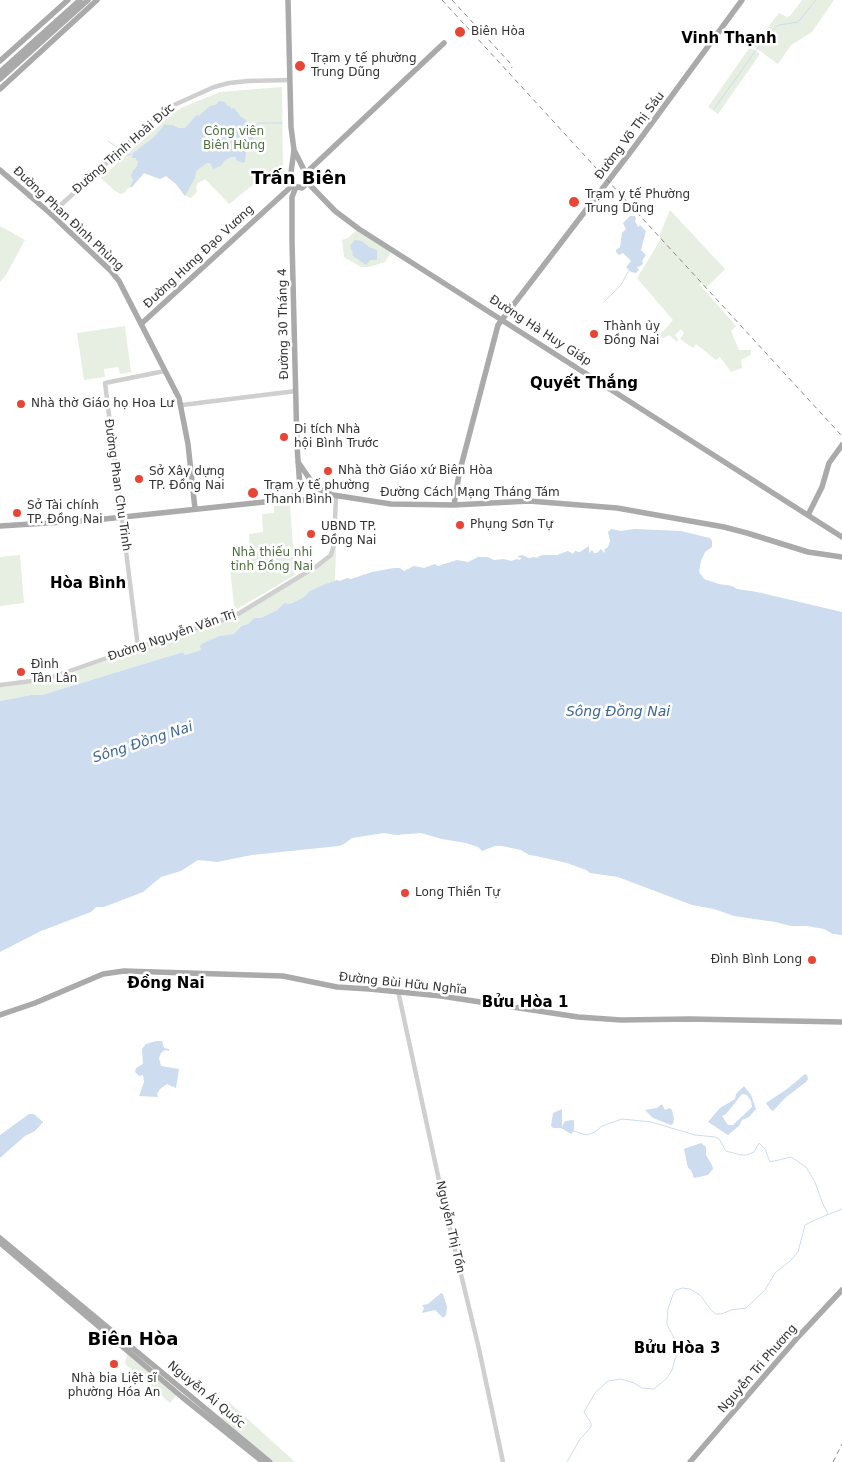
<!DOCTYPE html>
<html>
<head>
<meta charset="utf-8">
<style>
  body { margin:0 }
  canvas { display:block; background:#fff }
</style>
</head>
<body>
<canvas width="842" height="1462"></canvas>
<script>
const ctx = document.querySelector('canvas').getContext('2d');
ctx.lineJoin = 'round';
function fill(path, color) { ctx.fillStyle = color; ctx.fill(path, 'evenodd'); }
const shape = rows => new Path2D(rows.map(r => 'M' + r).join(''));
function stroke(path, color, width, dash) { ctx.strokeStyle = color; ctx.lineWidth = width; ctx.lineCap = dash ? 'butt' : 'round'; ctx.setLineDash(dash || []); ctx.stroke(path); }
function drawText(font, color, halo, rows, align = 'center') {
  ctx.font = font + ' "DejaVu Sans",sans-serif'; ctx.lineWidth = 5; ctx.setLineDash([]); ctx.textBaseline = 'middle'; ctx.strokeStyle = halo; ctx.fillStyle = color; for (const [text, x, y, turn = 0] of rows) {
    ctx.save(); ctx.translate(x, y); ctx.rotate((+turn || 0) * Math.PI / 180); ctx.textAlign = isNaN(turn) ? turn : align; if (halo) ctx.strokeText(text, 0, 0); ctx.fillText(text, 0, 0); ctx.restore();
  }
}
fill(shape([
  [802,0,834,0,812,32,791,45,778,64,753,46,779,13,787,17,790,16],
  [750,47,760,54,718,114,708,107],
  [282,87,283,179,271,174,267,182,254,184,229,204,205,179,198,183,196,187,197,192,191,198,184,195,176,184,166,176,160,179,144,173,132,187,128,188,124,193,120,194,115,191,101,178,165,120,181,108,220,92],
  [670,210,725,269,706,288,701,283,699,284,736,326,731,331,739,350,751,350,751,355,741,360,742,368,731,372,720,357,716,360,696,344,693,348,680,339,684,333,681,329,675,335,678,339,677,342,669,335,664,338,661,337,659,340,657,338,673,320,637,278,661,239,659,236],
  [0,226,25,240,6,275,0,282],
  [357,230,391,252,385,262,369,267,361,267,344,257,342,240,348,238],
  [125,326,131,372,120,374,118,367,104,369,105,377,84,380,77,333],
  [290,505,295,575,237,609,234,605,230,569,251,568,249,534,263,532,262,514,274,513,274,506],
  [336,548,335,581,325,584,310,592,304,597,290,604,284,603,277,610,261,618,254,618,248,624,240,626,234,634,219,636,203,643,201,650,185,655,183,652,42,695,31,695,0,701,0,687,48,681,176,636,230,620,326,562,333,555],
  [20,555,24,603,0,606,0,557],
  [127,1353,177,1395,170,1403,125,1364],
  [229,1402,295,1462,274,1462,218,1415]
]), '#e6efe1');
fill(shape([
  [219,101,225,102,227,106,230,106,231,109,234,108,240,116,246,120,247,123,252,123,254,126,258,123,257,132,253,136,254,140,246,152,245,162,243,163,236,160,236,157,231,157,224,161,221,166,213,169,210,163,207,163,196,171,195,178,185,196,176,184,166,176,160,179,144,173,132,187,130,187,133,180,131,175,133,171,137,166,138,161,136,160,136,158,132,158,133,153,153,138,165,124,167,125,173,125,178,128,185,128,195,117,197,115,199,116,210,106,216,105],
  [630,216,635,216,636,219,635,221,638,227,640,225,646,231,641,250,646,255,642,261,643,263,641,266,637,267,639,270,636,273,631,272,626,267,631,261,623,253,619,255,616,252,616,250,620,247,622,233,626,229,623,223],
  [355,240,362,241,369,247,377,250,377,260,370,260,366,265,352,255,353,253,350,246],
  [611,529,621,531,634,529,681,531,710,538,712,541,712,547,705,552,701,561,699,572,704,579,719,584,732,586,737,589,757,592,842,612,842,935,833,934,824,929,807,926,791,926,775,922,734,916,714,909,692,905,618,877,590,873,586,870,567,863,536,856,529,855,521,850,502,846,495,846,482,851,478,847,466,843,442,839,421,833,396,835,384,833,352,838,344,844,339,846,252,855,217,862,198,860,181,871,161,877,143,892,104,907,96,907,91,912,41,931,0,952,0,701,31,695,42,695,183,652,185,655,201,650,200,646,203,643,219,636,234,634,241,626,248,624,254,618,261,618,277,610,284,603,290,604,304,597,310,591,325,584,337,580,340,581,347,578,351,579,372,572,394,568,400,568,404,571,414,566,424,568,435,564,438,566,457,560,468,562,478,557,488,557,494,560,504,559,511,561,517,559,520,560,521,558,518,557,518,556,522,555,529,558,535,557,536,558,542,555,557,555,568,551,573,554,575,551,580,552,589,546,589,553,592,550,594,553,597,553,601,549,604,553,605,551,604,550,608,547,610,541,608,532],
  [156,1041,162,1041,164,1048,169,1049,169,1051,165,1050,161,1053,159,1058,161,1066,179,1069,176,1088,167,1084,160,1089,157,1094,158,1097,139,1096,144,1082,143,1075,139,1076,135,1072,136,1068,143,1064,142,1049,146,1044],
  [805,1074,807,1075,808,1079,806,1082,785,1098,773,1111,771,1110,766,1103,787,1089],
  [744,1086,751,1095,756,1109,749,1117,742,1120,739,1126,728,1135,708,1122,720,1108,735,1099,736,1094],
  [742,1094,747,1095,751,1101,752,1107,733,1125,728,1125,722,1116,726,1114],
  [662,1104,665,1110,670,1108,672,1110,674,1119,673,1124,671,1125,653,1118,645,1110,657,1108],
  [562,1109,562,1126,565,1121,573,1120,574,1121,574,1131,571,1134,561,1128,553,1128,551,1126,553,1113],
  [29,1114,34,1114,43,1122,35,1131,25,1136,0,1158,0,1135],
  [701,1143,706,1147,706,1155,712,1165,713,1169,708,1175,694,1178,691,1170,688,1168,684,1149],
  [441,1293,443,1294,447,1307,446,1315,443,1318,435,1310,422,1313,424,1308,422,1305,428,1304]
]), '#cddcee');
stroke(shape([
  [714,109,769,32,779,25,798,22,816,0],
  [258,123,282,123],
  [108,141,128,155,132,154],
  [604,302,621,285,629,270],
  [574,1131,586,1135,595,1132,602,1126,622,1119,651,1122,695,1135,715,1137,719,1139,726,1151,741,1155,747,1155,754,1152,759,1143,765,1149,770,1162,791,1157,806,1167,815,1182,822,1202,828,1214],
  [567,1462,580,1439,591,1427,591,1423,584,1412,595,1393,608,1381,621,1379,634,1383,642,1388,654,1389,667,1378,672,1370,676,1356,676,1341,667,1325,667,1321,668,1309,673,1294,676,1290,682,1288,690,1289,700,1295,711,1310,716,1314,721,1314,731,1310,746,1308,765,1290,775,1273,790,1261,798,1252,805,1225,817,1219,842,1209]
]), '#cddcee', 1);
stroke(shape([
  [51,214,159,115,174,105,214,87,229,83,248,81,290,80],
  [182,405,296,391],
  [138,647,105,383,165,371],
  [0,685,47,679,138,647,229,618,238,614,317,566,331,555,334,545,336,495],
  [398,991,445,1208,479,1349,503,1462]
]), '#cfcfcf', 4.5);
stroke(shape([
  [288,0,291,127,294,150,290,180,294,186,302,188,308,183,309,176,304,170,294,150],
  [0,61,68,0],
  [0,72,80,0],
  [0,79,88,0],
  [0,89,97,0],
  [0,170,51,214,111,271,119,281,179,398,188,444,195,509],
  [307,172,444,43],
  [308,183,335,211,359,229,842,537],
  [296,187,292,197,292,241,297,446,300,488],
  [141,324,293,185],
  [298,462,316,488,333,495,352,498,391,504,454,505,529,501,617,508,724,527,747,533,808,552,842,557],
  [287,499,293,496,299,490],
  [454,505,459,474,498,325,635,146,742,0],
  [808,515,822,487,829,463,842,445],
  [0,526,95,520,264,502,307,500,331,495],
  [0,1015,35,1003,103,974,124,971,283,976,337,987,369,989,441,996,578,1017,621,1020,690,1019,842,1022],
  [0,1238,270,1462],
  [0,1243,182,1397,263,1462],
  [690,1462,798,1337,842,1290]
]), '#aaa', 5.5);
stroke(shape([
  [442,0,842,436],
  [452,0,510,63,512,68],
  [833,1462,842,1444]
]), '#878787', 1, [5, 4]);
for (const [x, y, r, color] of [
  [460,32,6,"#e94535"],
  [300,66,6,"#e94535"],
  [574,202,6,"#e94535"],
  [594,334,5,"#e94535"],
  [21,404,5,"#e94535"],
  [284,437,5,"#e94535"],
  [328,471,5,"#e94535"],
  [139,479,5,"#e94535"],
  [253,493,6,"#e94535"],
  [17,513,5,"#e94535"],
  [460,525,5,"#e94535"],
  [311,534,5,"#e94535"],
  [21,672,5,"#e94535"],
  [405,893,5,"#e94535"],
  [812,960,5,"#e94535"],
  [114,1364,5,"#e94535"]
]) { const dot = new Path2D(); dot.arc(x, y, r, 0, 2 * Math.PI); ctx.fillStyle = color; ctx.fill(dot); stroke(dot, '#fff', 2); }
drawText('12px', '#323232', '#fff', [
  ["Biên Hòa",471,32],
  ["Trạm y tế phường",311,59],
  ["Trung Dũng",311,73],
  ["Trạm y tế Phường",585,195],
  ["Trung Dũng",585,209],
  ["Thành ủy",604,327],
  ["Đồng Nai",604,341],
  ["Nhà thờ Giáo họ Hoa Lư",31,404],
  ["Di tích Nhà",294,430],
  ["hội Bình Trước",294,444],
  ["Nhà thờ Giáo xứ Biên Hòa",338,471],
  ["Sở Xây dựng",149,472],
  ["TP. Đồng Nai",149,486],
  ["Trạm y tế phường",264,486],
  ["Thanh Bình",264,500],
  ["Sở Tài chính",27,506],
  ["TP. Đồng Nai",27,520],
  ["Phụng Sơn Tự",470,525],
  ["UBND TP.",321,527],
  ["Đồng Nai",321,541],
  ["Đình",31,665],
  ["Tân Lân",31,679],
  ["Long Thiền Tự",415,893],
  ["Đình Bình Long",802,960,"right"],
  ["Nhà bia Liệt sĩ",114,1379,"center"],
  ["phường Hóa An",114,1393,"center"]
], 'left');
drawText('12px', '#4d703e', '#fff', [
  ["Công viên",234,132],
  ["Biên Hùng",234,146],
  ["Nhà thiếu nhi",272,553],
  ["tỉnh Đồng Nai",272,567]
]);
drawText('12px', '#323232', '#fff', [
  ["Đường Võ Thị Sáu",630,136,-53],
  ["Đường Trịnh Hoài Đức",124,149,-41],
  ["Đường Phan Đình Phùng",68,219,43],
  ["Đường Hưng Đạo Vương",199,257,-43],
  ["Đường 30 Tháng 4",284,324,-91],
  ["Đường Hà Huy Giáp",540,331,33],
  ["Đường Phan Chu Trinh",117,485,82],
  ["Đường Cách Mạng Tháng Tám",470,493],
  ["Đường Nguyễn Văn Trị",172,636,-19],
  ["Đường Bùi Hữu Nghĩa",403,984,6],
  ["Nguyễn Thị Tồn",450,1227,77],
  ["Nguyễn Tri Phương",758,1369,-49],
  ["Nguyễn Ái Quốc",206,1395,40]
]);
drawText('italic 14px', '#3d6697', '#fff', [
  ["Sông Đồng Nai",618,712],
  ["Sông Đồng Nai",143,743,-18]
]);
drawText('bold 15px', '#000', '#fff', [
  ["Vinh Thạnh",729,39],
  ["Quyết Thắng",584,384],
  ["Hòa Bình",88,584],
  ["Đồng Nai",166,984],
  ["Bửu Hòa 1",525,1003],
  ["Bửu Hòa 3",677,1349]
]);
drawText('bold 18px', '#000', '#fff', [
  ["Trấn Biên",299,179],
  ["Biên Hòa",133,1340]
]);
</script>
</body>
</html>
